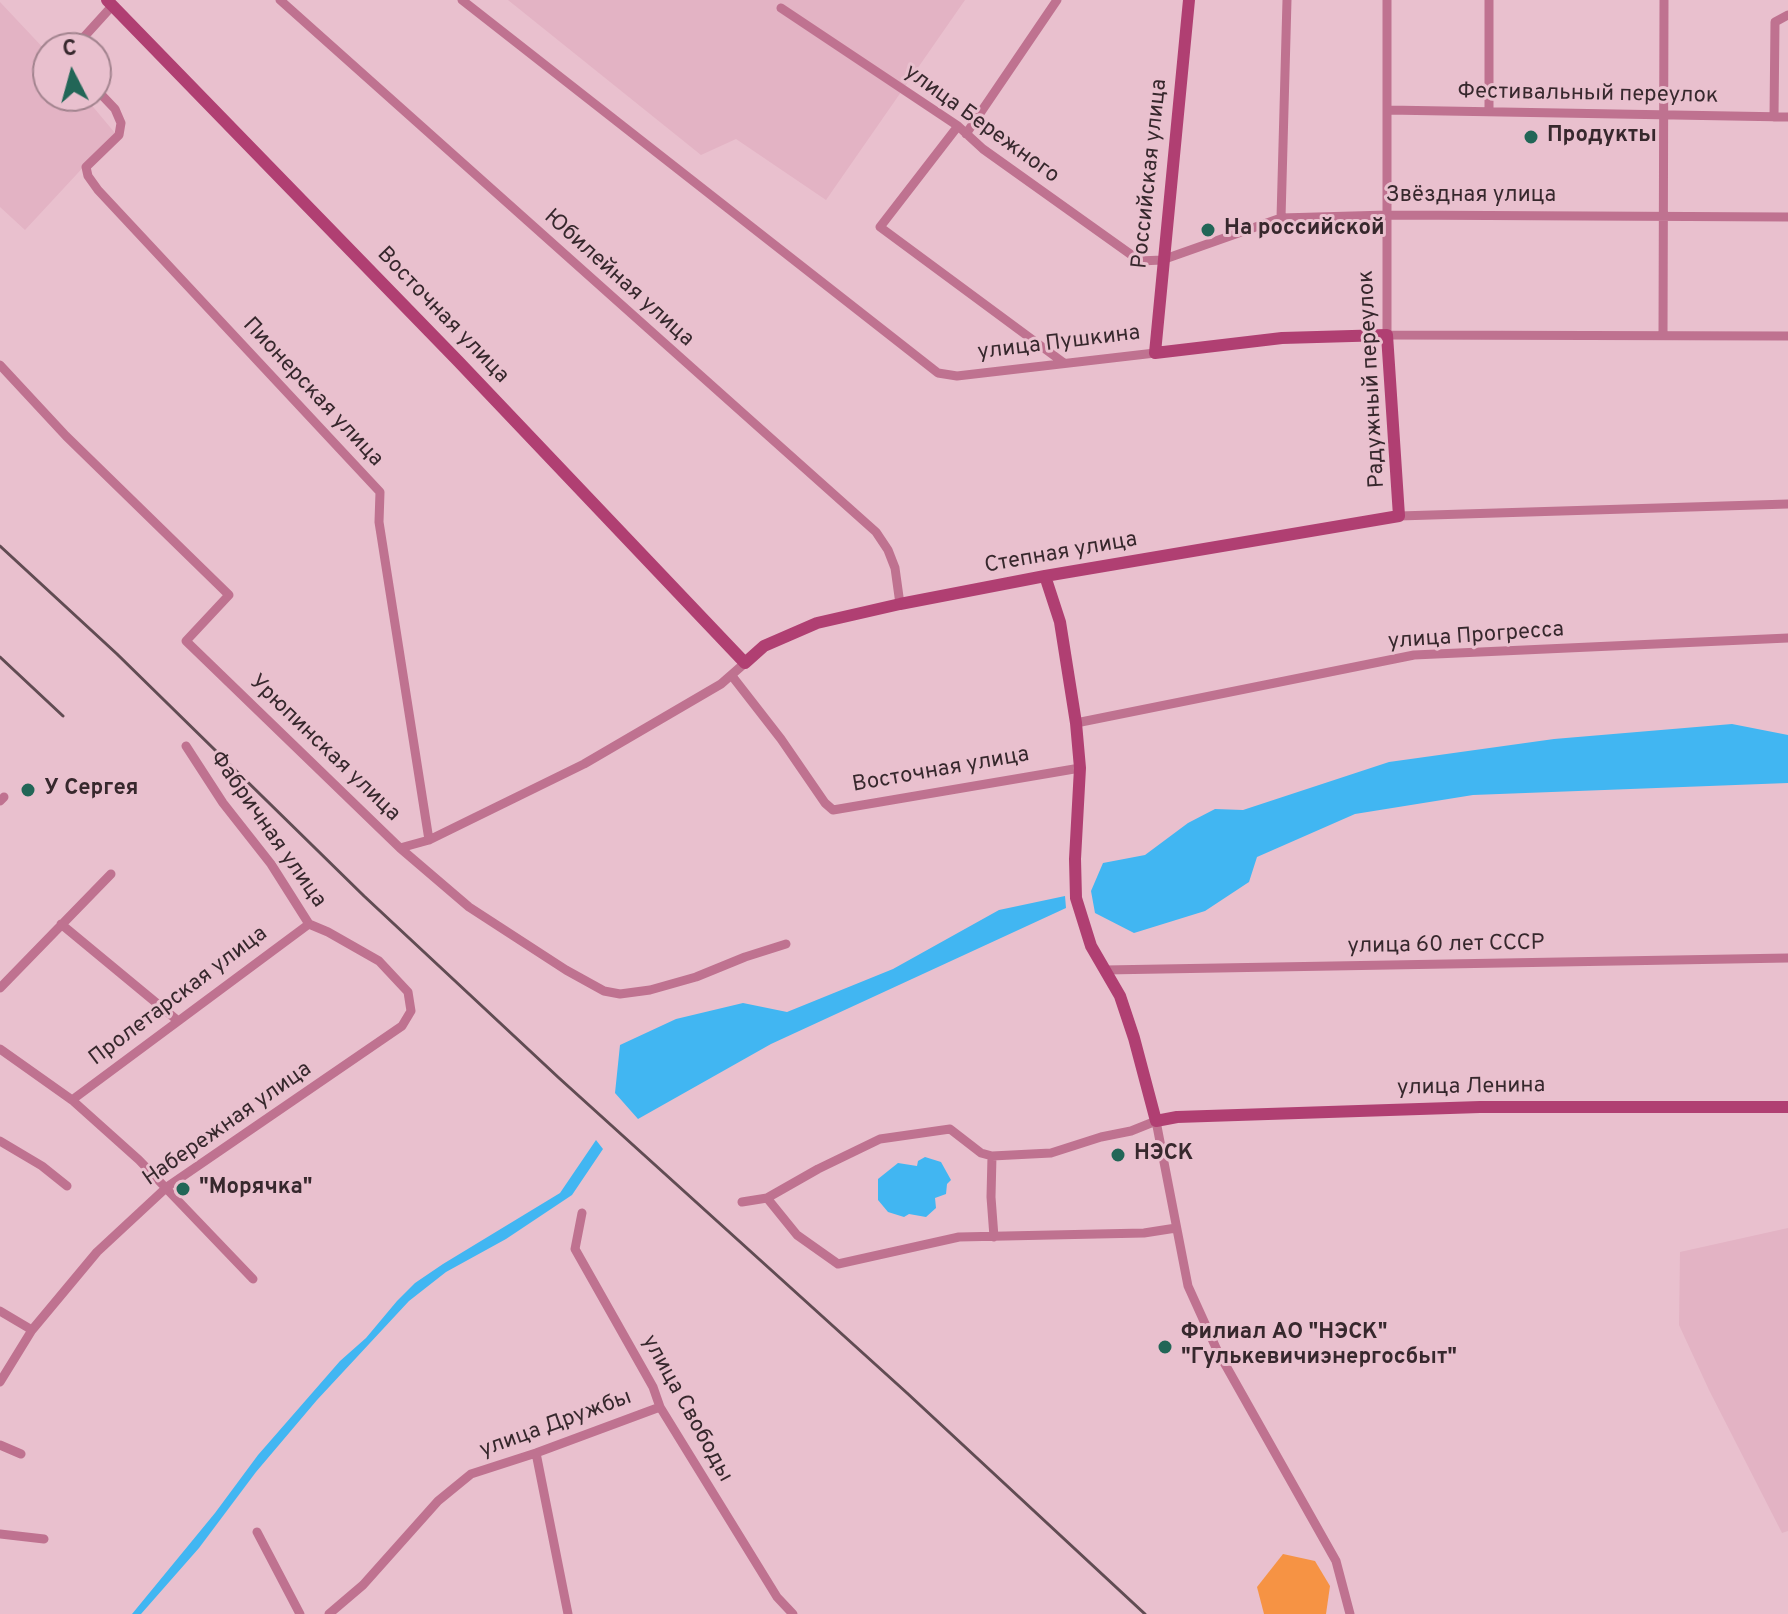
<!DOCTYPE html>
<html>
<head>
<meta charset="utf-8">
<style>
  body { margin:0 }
  #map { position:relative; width:1788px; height:1614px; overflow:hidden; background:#e9c0ce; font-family:Overpass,sans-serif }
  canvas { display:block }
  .north { position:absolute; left:32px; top:32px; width:80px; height:80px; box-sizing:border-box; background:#e9c0ce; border:2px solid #a2838e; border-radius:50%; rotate:354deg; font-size:22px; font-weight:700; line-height:32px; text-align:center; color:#37282d }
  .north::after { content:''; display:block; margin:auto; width:28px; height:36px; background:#226657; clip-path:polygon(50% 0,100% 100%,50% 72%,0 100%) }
</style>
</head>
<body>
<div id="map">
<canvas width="1788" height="1614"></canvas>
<div class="north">С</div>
</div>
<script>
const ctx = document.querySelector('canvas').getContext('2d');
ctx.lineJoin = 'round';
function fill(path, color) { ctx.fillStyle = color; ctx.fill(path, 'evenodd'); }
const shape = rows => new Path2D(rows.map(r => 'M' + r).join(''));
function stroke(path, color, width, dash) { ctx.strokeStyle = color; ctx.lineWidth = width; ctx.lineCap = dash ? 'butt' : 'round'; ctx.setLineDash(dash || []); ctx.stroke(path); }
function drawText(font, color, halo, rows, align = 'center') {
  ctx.font = font + ' Overpass,sans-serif'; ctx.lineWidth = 6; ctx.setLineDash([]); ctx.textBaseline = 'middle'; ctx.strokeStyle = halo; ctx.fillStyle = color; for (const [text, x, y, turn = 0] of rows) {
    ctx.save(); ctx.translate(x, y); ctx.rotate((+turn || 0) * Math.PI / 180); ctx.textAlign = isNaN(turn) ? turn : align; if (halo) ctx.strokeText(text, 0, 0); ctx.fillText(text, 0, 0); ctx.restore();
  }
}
fill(shape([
  [508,0,965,0,826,200,736,139,701,155],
  [0,2,48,53,48,96,84,96,115,133,25,230,0,207],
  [1788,1228,1788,1531,1782,1533,1709,1390,1679,1325,1680,1252]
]), '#e3b3c4');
fill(shape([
  [1283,1554,1315,1561,1330,1586,1326,1614,1264,1614,1257,1587]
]), '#f69344');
fill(shape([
  [1732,724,1788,735,1788,783,1473,795,1355,814,1257,857,1249,882,1205,911,1134,933,1095,913,1091,891,1103,863,1145,855,1188,823,1215,809,1243,810,1389,762,1554,739],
  [1065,896,1066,908,771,1044,638,1119,615,1093,620,1045,676,1019,743,1003,787,1012,893,969,999,910],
  [596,1140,603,1149,572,1195,506,1239,446,1272,409,1301,317,1400,256,1472,199,1548,141,1614,132,1614,215,1513,258,1455,340,1361,366,1338,397,1301,415,1283,443,1264,560,1193],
  [925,1157,941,1162,951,1180,947,1184,946,1194,935,1198,936,1208,926,1217,909,1214,904,1217,888,1212,878,1200,878,1179,898,1163,917,1166,918,1161]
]), '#41b6f2');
stroke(shape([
  [280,0,876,532,888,550,895,568,900,604],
  [462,0,938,373,957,376,1155,353],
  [1387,0,1387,335,1788,336],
  [781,8,958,126,983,149,1140,261,1162,260,1281,218,1388,215,1788,217],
  [74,48,113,5],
  [96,89,115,109,121,123,119,135,86,167,88,176,98,190,380,492,379,522,429,840],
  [1388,110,1788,117],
  [1489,111,1489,0],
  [1774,117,1775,22,1788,15],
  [958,126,880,227,1064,363],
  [966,134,1057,0],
  [1281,218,1287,0],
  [1663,335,1664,0],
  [0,365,66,436,229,595,186,641,400,848,469,907,566,970,604,991,620,994,650,990,696,977,745,957,786,944],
  [1399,516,1788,504],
  [732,676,781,739,825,803,833,810,1080,768],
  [1076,723,1414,655,1788,638],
  [0,801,4,797],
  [400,848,429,840,584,764,721,684,745,663],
  [61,924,177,1020],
  [1105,970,1788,958],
  [0,988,111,874],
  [0,1049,72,1100,139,1160,253,1279],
  [72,1100,309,924],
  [0,1141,42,1166,67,1186],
  [992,1156,991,1197,994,1237],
  [767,1198,797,1235,838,1264,959,1237,1144,1233,1176,1228],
  [742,1202,767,1198,818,1169,880,1139,950,1129,981,1153,992,1156,1051,1153,1101,1137,1131,1131,1156,1121,1188,1286,1217,1350,1336,1561,1350,1614],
  [582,1213,575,1249,653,1387,660,1407,777,1597,793,1614],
  [0,1311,32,1330],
  [0,1382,32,1330,97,1252,167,1187,402,1026,411,1011,408,992,379,961,328,932,309,924,271,864,223,803,186,746],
  [0,1445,21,1454],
  [536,1453,568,1614],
  [257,1532,300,1614],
  [0,1534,44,1539],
  [329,1614,363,1585,438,1501,471,1474,536,1453,660,1407]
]), '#bf7290', 9);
stroke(shape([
  [107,0,458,361,745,663,764,646,817,623,900,604,1045,576,1399,516,1387,335,1282,338,1155,353,1189,0],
  [1045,576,1060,622,1076,723,1080,768,1075,859,1076,898,1091,946,1120,996,1134,1038,1156,1121,1177,1117,1480,1107,1788,1107]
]), '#b03f72', 12);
stroke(shape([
  [0,546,117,654,364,896,559,1078,907,1393,1145,1614],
  [0,657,63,716]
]), '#614c53', 3);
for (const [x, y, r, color] of [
  [1531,137,8,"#226657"],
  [1208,230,8,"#226657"],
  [28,790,8,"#226657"],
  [1118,1155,8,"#226657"],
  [183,1189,8,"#226657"],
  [1165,1347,8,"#226657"]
]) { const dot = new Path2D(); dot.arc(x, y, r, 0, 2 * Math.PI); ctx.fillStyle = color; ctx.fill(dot); stroke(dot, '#e9c0ce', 3); }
drawText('22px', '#37282d', '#e9c0ce', [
  ["Фестивальный переулок",1588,95,1],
  ["улица Бережного",981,125,36],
  ["Российская улица",1151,174,-84],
  ["Звёздная улица",1471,197],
  ["Юбилейная улица",618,279,42],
  ["Восточная улица",442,316,46],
  ["улица Пушкина",1059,344,-7],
  ["Радужный переулок",1373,379,-93],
  ["Пионерская улица",312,393,47],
  ["Степная улица",1061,554,-10],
  ["улица Прогресса",1476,637,-4],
  ["Урюпинская улица",324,749,44],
  ["Восточная улица",941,771,-10],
  ["Фабричная улица",267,830,55],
  ["улица 60 лет СССР",1446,946,-1],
  ["Пролетарская улица",179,997,-37],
  ["улица Ленина",1471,1088,-1],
  ["Набережная улица",228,1125,-35],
  ["улица Свободы",686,1409,61],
  ["улица Дружбы",556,1425,-20]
]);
drawText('bold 22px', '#37282d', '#e9c0ce', [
  ["Продукты",1547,137],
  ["На российской",1224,230],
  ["У Сергея",44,790],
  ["НЭСК",1134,1155],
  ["\"Морячка\"",199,1189],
  ["Филиал АО \"НЭСК\"",1181,1334],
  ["\"Гулькевичиэнергосбыт\"",1181,1359]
], 'left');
</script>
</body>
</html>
